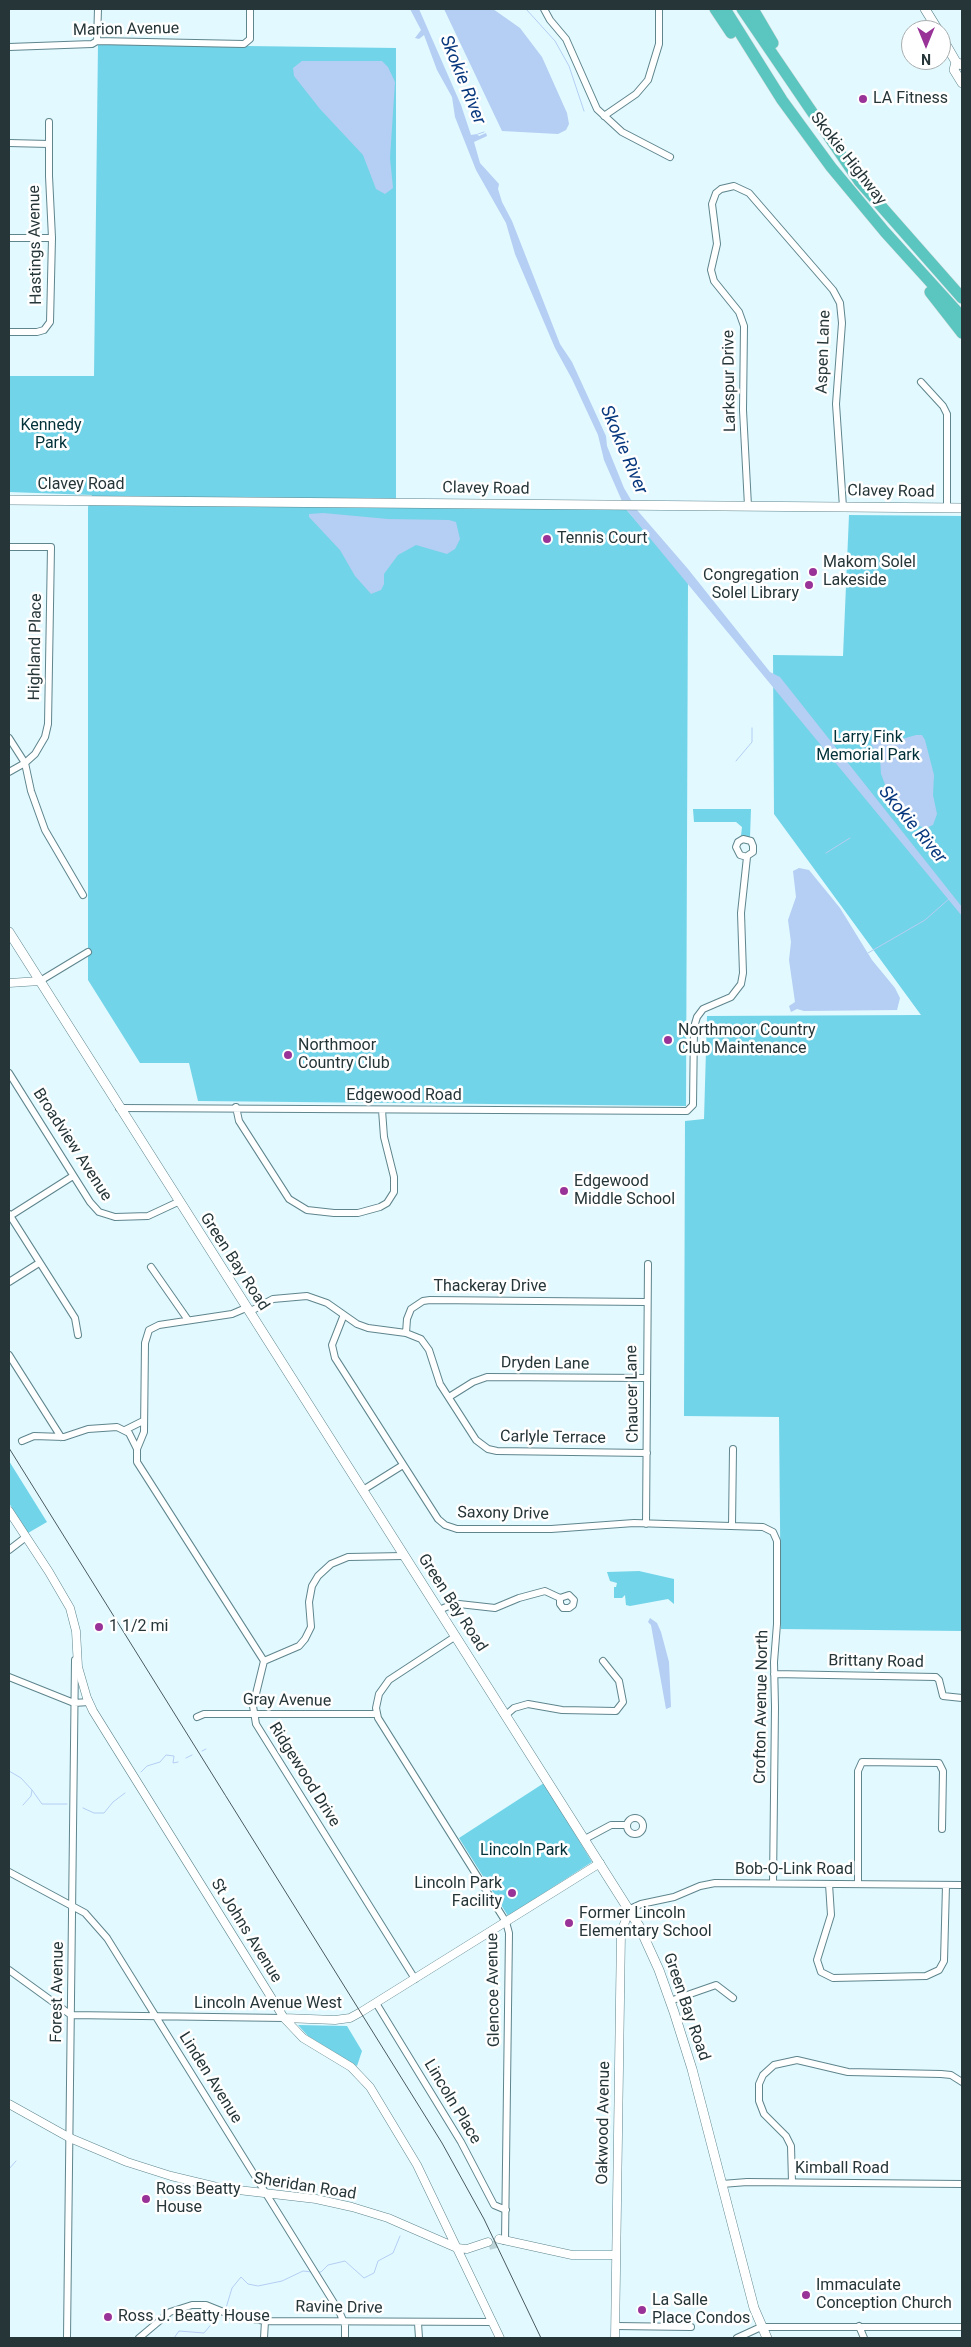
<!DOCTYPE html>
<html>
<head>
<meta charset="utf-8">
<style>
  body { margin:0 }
  #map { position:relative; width:971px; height:2347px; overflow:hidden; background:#e1f9ff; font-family:Roboto,sans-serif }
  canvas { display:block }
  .frame { position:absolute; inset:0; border:10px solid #253538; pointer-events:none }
  .north { position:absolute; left:901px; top:20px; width:50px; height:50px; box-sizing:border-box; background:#fff; border:1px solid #a8aeaf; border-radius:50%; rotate:180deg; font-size:14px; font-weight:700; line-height:20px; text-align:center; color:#253538 }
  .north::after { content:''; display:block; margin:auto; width:18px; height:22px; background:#993398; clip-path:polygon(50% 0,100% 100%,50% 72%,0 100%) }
</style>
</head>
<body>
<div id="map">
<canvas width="971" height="2347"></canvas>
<div class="frame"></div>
<div class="north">N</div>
</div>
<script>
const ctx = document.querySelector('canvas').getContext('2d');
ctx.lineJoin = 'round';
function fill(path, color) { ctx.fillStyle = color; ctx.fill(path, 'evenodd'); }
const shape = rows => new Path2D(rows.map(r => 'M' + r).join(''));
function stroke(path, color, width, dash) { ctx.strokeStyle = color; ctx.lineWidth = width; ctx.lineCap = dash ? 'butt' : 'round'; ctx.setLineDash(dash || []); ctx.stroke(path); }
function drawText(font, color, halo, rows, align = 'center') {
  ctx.font = font + ' Roboto,sans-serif'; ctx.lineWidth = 5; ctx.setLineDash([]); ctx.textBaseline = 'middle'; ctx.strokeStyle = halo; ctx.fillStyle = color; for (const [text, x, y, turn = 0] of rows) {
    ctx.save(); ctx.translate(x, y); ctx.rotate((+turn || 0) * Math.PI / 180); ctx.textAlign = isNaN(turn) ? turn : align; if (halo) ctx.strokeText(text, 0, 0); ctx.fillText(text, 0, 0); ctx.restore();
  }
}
fill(shape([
  [98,44,396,48,396,508,625,508,688,581,686,1106,198,1101,189,1063,140,1063,88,980,88,507,92,495,9,492,9,376,94,376],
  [849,515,962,516,962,1631,781,1629,779,1417,684,1416,685,1121,704,1119,707,1016,921,1015,774,814,773,655,843,656],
  [693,809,751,809,750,837,741,836,742,827,736,822,694,822],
  [9,1461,47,1522,28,1533,9,1503],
  [639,1571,674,1579,674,1604,668,1599,630,1606,626,1605,625,1595,622,1598,614,1598,614,1587,616,1587,617,1583,610,1581,607,1572],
  [544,1783,592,1862,508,1916,459,1838],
  [298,2025,347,2026,362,2051,357,2066,308,2036]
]), '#72d4e8');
fill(shape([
  [410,9,419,9,461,105,471,135,477,134,479,136,486,133,487,136,474,142,480,163,499,184,498,189,502,202,512,221,560,344,572,362,606,436,607,446,624,488,637,510,688,569,770,672,780,677,962,907,962,916,625,508,604,460,598,435,572,379,555,348,515,254,506,223,476,170,455,117,452,97,437,70,424,35,419,39,415,38,421,30],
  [444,9,493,9,520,28,542,57,567,113,569,124,566,130,558,134,502,131],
  [302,61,382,61,388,67,395,82,390,158,393,188,385,194,376,189,363,155,320,109,294,76,293,68],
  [323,513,388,519,449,520,456,522,460,539,455,549,447,554,416,545,398,555,384,574,384,584,381,590,371,594,355,576,340,550,309,517,309,514],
  [884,730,902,739,916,735,922,735,925,740,934,775,933,795,937,814,933,825,926,828,919,826,886,787,881,774,880,758,871,744,873,736,877,731],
  [799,868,809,870,840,908,872,960,895,988,900,998,897,1010,804,1011,797,1009,791,1012,789,1006,795,1002,789,960,791,942,788,920,796,897,793,871],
  [650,1618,657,1623,661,1632,669,1662,671,1707,666,1709,651,1625,648,1622]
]), '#b5cef3');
stroke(shape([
  [526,9,555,41,569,66,584,111],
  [478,134,484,132],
  [736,761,752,742,752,728],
  [826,853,850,838],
  [868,953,925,920,950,898],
  [202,1751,206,1749],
  [186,1758,192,1755],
  [9,1771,21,1778,32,1790,31,1796,23,1805],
  [141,1772,147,1766,160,1762,166,1755,174,1756,173,1763,178,1762],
  [32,1790,42,1804,67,1804],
  [83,1808,94,1813,104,1813,113,1802,125,1793],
  [9,2169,16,2161],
  [318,2272,321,2272,328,2265,345,2261,364,2278,374,2273,378,2261,393,2253,400,2236],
  [226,2308,232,2288,241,2277,248,2284,258,2286,282,2281,303,2271,312,2272],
  [174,2338,179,2331,204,2333,219,2315]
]), '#b5cef3', 1);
stroke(shape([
  [489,2246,500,2243]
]), '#bbd2d7', 8, [8, 4]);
const minor = shape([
  [544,9,550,20,566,39,597,109,622,132,670,157],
  [97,41,98,9],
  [9,47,92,44,97,41,244,44,250,39,250,9],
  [604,116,636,94,648,80,659,44,659,9],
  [9,143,49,144],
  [9,238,52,238],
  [9,332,37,332,44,330,50,322,52,238,49,176,49,122],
  [921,382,943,406,947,414,947,508],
  [748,506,743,410,744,326,739,312,714,281,711,270,717,244,712,204,716,193,721,189,734,186,749,193,833,290,840,303,842,323,836,404,843,507],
  [9,547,51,547,48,724,45,737,35,754,25,763,9,772],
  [9,738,25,763,31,791,45,830,83,895],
  [40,981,88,952],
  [9,1073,90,1202,99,1212,115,1217,148,1216,178,1202],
  [236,1107,239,1121,289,1199,307,1210,334,1213,358,1213,380,1207,387,1203,394,1192,394,1177,384,1137,382,1110],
  [119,1108,687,1111,693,1105,694,1027,697,1017,703,1009,731,997,741,984,743,973,741,913,747,857,740,855,736,847,738,842,743,839,751,841,753,846,753,852,747,856],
  [9,1214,75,1318,78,1335],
  [10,1216,73,1176],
  [151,1267,188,1320],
  [9,1282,39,1263],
  [246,1308,232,1314,159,1325,149,1330,145,1343,144,1432,137,1449,137,1462,264,1661,253,1706,256,1724,415,1979],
  [249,1312,273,1299,307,1296,327,1303,357,1324,368,1328,406,1333,421,1339,429,1350,440,1384,476,1440,488,1449,497,1451,647,1453],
  [343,1317,332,1345,335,1358,438,1519,445,1525,457,1529,551,1529,634,1523,763,1527,773,1532,777,1541,777,1624,774,1662,775,1707,773,1883],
  [406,1333,407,1319,411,1309,423,1301,430,1300,646,1302],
  [9,1355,61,1437],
  [449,1397,473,1382,487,1377,646,1378],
  [125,1430,143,1421],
  [22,1441,34,1436,64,1437,88,1429,117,1427,129,1433,137,1449],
  [363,1490,403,1465],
  [646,1524,648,1264],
  [732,1526,733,1449],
  [9,1550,26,1537],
  [439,1610,451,1605,459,1604,495,1608,519,1598,545,1591,560,1598,569,1595,574,1600,573,1605,569,1608,563,1608,560,1604,560,1598],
  [456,1636,389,1680,379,1694,376,1708,378,1718,506,1922,509,1933,505,2241],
  [264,1661,299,1646,305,1639,311,1627,309,1602,312,1586,318,1576,331,1564,348,1557,404,1556],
  [774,1674,936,1677,939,1680,943,1696,962,1698],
  [9,1677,74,1703,89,1702],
  [506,1715,514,1708,528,1704,562,1710,616,1711,623,1702,619,1681,603,1661],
  [197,1717,204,1714,377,1714],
  '627 1826a8 8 0 1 1 16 0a8 8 0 1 1-16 0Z',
  [585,1839,611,1825,627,1825],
  [9,1872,85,1913,107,1938,339,2311,345,2325,345,2338],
  [829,1884,831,1915,817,1960,821,1972,833,1978,926,1976,939,1970,944,1961,946,1885],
  [858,1884,858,1771,862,1762,939,1763,943,1771,942,1829],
  [630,1909,641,1904,674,1897,700,1886,715,1883,962,1885],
  [9,1970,71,2015,284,2018],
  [670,2001,716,1985,733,1998],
  [376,2003,461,2142,494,2205,506,2210],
  [792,2182,791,2146,786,2136,764,2114,759,2101,759,2084,763,2075,774,2065,797,2060,848,2072,941,2074,951,2075,962,2082],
  [722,2184,747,2182,962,2184],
  [418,2323,419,2338],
  [616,2326,691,2327],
  [859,2326,864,2338],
  [67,2338,75,1660],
  [139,2338,170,2312,192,2305,206,2305,231,2315,265,2321,492,2322],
  [264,2338,265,2321],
  [737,2338,761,2327,962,2327]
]);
const tertiary = shape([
  [9,983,40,981],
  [9,1511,49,1572,70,1608,76,1631,78,1667,87,1698,93,1711,284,2018,303,2038,351,2067,370,2087,417,2165,500,2338],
  [284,2018,335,2020,350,2018,361,2012,600,1863],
  [9,2104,70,2138,127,2162,171,2176,221,2188,316,2199,352,2207,388,2218,457,2248,467,2249,488,2242],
  [499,2239,572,2255,616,2255],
  [615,2338,621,1932,630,1909]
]);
const secondary = shape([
  [925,9,938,30],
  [941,36,956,62,962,65],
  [956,62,954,70,962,83],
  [9,500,962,508],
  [9,932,639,1926,659,1970,674,2012,692,2069,754,2308,767,2338]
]);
const motorway = shape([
  [715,9,731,33],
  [725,9,782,100,831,167,885,232,962,317],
  [742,9,859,181,962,298],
  [753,9,773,43],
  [930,292,962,333]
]);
stroke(minor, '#5f858d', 8);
stroke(tertiary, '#5f858d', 9);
stroke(secondary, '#5f858d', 10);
stroke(motorway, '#d3d7d7', 12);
stroke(minor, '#fff', 6);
stroke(tertiary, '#fff', 8);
stroke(secondary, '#fff', 9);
stroke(motorway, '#5ac6bf', 11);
stroke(shape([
  [9,1448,442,2143,484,2219,541,2338]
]), '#495a5e', 1);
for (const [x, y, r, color] of [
  [863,99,5,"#993398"],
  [547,539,5,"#993398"],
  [813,572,5,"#993398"],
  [809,585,5,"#993398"],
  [668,1040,5,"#993398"],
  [288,1055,5,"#993398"],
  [564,1191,5,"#993398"],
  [99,1627,5,"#993398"],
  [512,1893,5,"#993398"],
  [569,1923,5,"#993398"],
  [146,2199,5,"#993398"],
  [806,2295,5,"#993398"],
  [642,2310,5,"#993398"],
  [108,2317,5,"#993398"]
]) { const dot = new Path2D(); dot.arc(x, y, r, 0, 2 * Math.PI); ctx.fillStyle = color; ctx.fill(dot); stroke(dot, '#fff', 2); }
drawText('16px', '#253538', '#fff', [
  ["Marion Avenue",126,30,-1],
  ["Skokie Highway",848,159,52],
  ["Hastings Avenue",36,245,-91],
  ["Aspen Lane",824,352,-88],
  ["Larkspur Drive",730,381,-91],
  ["Clavey Road",81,485],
  ["Clavey Road",486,489,1],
  ["Clavey Road",891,492,1],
  ["Highland Place",36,647,-89],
  ["Edgewood Road",404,1096],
  ["Broadview Avenue",72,1145,57],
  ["Green Bay Road",234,1262,57],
  ["Thackeray Drive",490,1287],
  ["Dryden Lane",545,1364,1],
  ["Chaucer Lane",633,1394,-91],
  ["Carlyle Terrace",553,1438,1],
  ["Saxony Drive",503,1514,1],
  ["Green Bay Road",452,1603,57],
  ["Brittany Road",876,1662,1],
  ["Gray Avenue",287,1701,1],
  ["Crofton Avenue North",762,1707,-89],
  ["Ridgewood Drive",304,1775,58],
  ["Bob-O-Link Road",794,1870],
  ["St Johns Avenue",246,1931,58],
  ["Glencoe Avenue",494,1990,-91],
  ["Forest Avenue",58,1992,-89],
  ["Lincoln Avenue West",268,2004],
  ["Green Bay Road",686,2007,71],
  ["Linden Avenue",210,2078,58],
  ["Lincoln Place",452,2102,59],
  ["Oakwood Avenue",604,2123,-89],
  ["Kimball Road",842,2169],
  ["Sheridan Road",305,2187,9],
  ["Ravine Drive",339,2308,1]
]);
drawText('16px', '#253538', '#fff', [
  ["LA Fitness",873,99],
  ["Tennis Court",557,539],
  ["Makom Solel",823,563],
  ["Lakeside",823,581],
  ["Congregation",799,576,"right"],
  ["Solel Library",799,594,"right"],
  ["Northmoor Country",678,1031],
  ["Club Maintenance",678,1049],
  ["Northmoor",298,1046],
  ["Country Club",298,1064],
  ["Edgewood",574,1182],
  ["Middle School",574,1200],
  ["1 1/2 mi",109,1627],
  ["Lincoln Park",502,1884,"right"],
  ["Facility",502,1902,"right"],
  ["Former Lincoln",579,1914],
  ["Elementary School",579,1932],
  ["Ross Beatty",156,2190],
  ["House",156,2208],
  ["Immaculate",816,2286],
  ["Conception Church",816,2304],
  ["La Salle",652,2301],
  ["Place Condos",652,2319],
  ["Ross J. Beatty House",118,2317]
], 'left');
drawText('16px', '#003139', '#fff', [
  ["Kennedy",51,426],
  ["Park",51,444],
  ["Larry Fink",868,738],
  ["Memorial Park",868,756],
  ["Lincoln Park",524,1851]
]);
drawText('italic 18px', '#08387e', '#fff', [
  ["Skokie River",462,80,68],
  ["Skokie River",623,450,67],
  ["Skokie River",912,825,50]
]);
</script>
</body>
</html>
